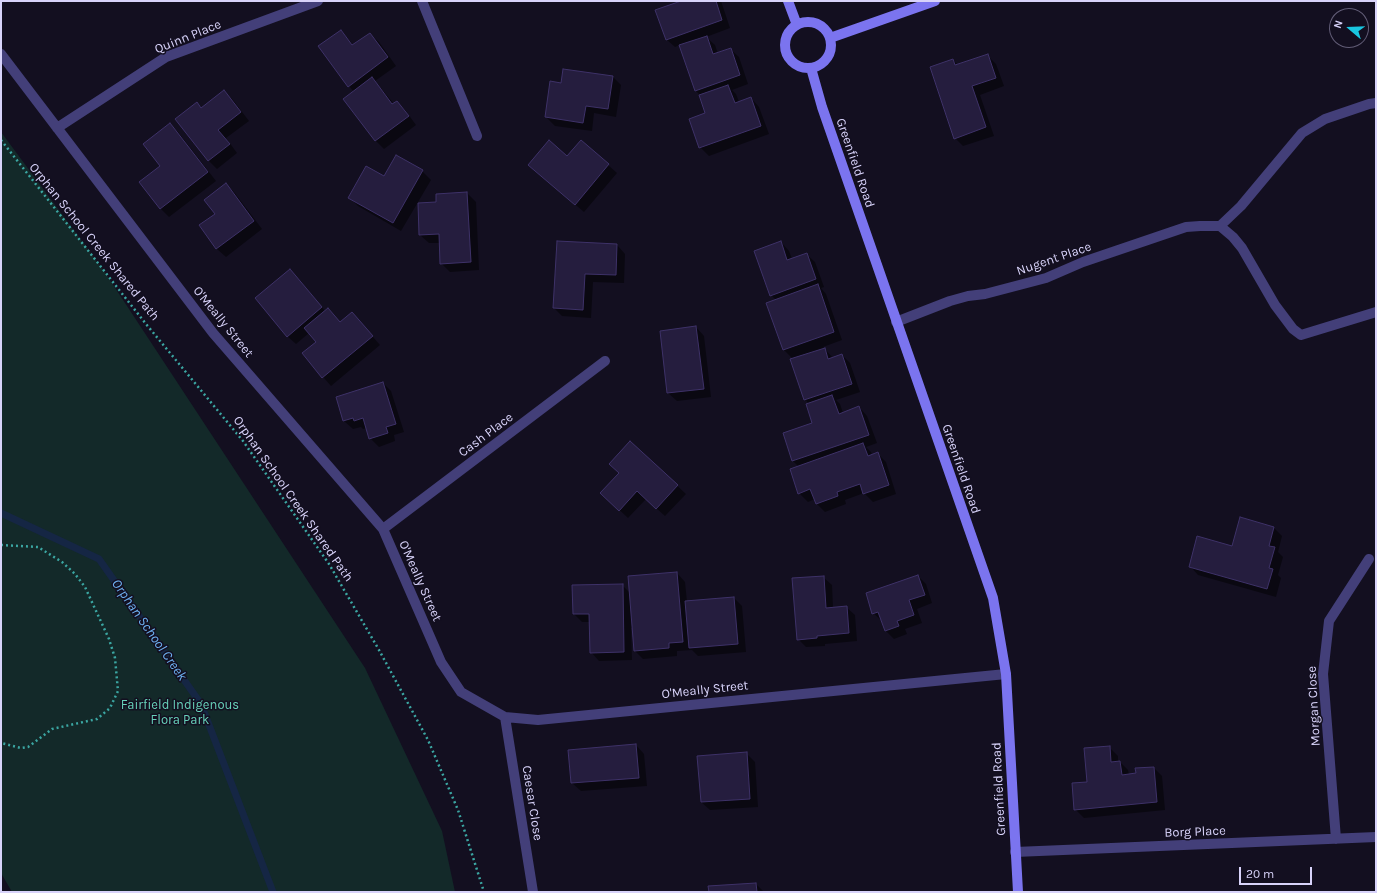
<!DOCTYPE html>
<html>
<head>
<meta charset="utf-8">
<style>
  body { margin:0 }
  #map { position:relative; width:1377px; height:893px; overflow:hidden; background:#130f20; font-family:Karla,sans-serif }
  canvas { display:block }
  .frame { position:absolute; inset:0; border:2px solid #d8d3fa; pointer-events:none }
  .north { position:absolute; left:1329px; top:8px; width:40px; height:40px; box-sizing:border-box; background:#130f20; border:1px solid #625d77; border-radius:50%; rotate:289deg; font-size:11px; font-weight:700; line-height:16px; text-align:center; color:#d8d3fa }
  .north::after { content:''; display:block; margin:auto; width:14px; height:18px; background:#19c6e0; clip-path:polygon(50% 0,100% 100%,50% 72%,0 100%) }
  .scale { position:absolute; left:1239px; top:867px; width:73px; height:18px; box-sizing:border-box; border:2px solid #d8d3fa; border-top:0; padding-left:5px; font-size:12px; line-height:14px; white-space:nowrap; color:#d8d3fa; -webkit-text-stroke:3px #130f20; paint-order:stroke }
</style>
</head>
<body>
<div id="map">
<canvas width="1377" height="893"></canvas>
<div class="frame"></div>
<div class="north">N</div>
<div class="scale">20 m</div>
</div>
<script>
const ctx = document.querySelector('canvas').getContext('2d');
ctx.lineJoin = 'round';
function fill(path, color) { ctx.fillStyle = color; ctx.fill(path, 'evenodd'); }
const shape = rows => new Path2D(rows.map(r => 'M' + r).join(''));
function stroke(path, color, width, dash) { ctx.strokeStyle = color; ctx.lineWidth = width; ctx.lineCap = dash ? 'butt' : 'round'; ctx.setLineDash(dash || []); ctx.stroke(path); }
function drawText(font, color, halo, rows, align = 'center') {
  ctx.font = font + ' Karla,sans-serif'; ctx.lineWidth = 3; ctx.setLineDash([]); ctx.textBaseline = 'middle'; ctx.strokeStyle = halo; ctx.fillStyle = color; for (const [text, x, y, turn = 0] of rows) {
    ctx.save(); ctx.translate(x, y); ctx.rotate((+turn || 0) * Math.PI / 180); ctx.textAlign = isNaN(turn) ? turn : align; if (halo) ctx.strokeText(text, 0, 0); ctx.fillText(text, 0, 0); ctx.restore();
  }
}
fill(shape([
  [1,132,104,271,365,668,442,831,455,892,12,892,1,873]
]), '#132929');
fill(shape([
  [684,1,721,1,730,28,706,37,715,45,718,54,730,49,739,57,748,84,732,90,736,94,739,102,751,98,759,107,769,134,709,156,700,147,707,113,700,95,696,91,680,45,675,47,666,39],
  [341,31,354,46,370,34,379,42,396,66,375,81,394,104,397,102,405,110,416,125,384,149,376,141,344,99,354,92,349,86],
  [987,55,996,64,1004,86,980,95,994,136,963,146,955,138,953,60,958,65],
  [613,77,621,85,616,117,594,113,592,131,555,126,546,117,561,84],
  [224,91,233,100,249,121,226,138,237,153,217,169,208,160,197,103,202,108],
  [170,124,178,132,216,181,169,217,161,209,140,182,161,166],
  [581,141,617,173,584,212,529,165,567,158],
  [422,171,431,180,401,231,358,206,350,198,385,178],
  [226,184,234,192,262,229,226,257,217,249,200,226,216,214],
  [467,193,476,202,479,270,450,272,441,263,440,243,429,243,420,235,419,204,437,203,437,195],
  [557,242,617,245,625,254,624,283,593,282,591,318,562,316,554,308],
  [781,242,789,251,792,259,806,254,815,262,824,287,821,288,826,294,842,340,823,347,833,358,842,355,850,363,860,392,836,400,840,404,843,413,859,407,867,416,877,443,866,447,871,452,872,455,878,454,886,462,896,494,873,502,864,493,845,500,846,504,825,512,816,503,815,499,808,502,799,493,799,467,793,461,814,423,809,404,805,399,793,359,784,350,776,300,771,295],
  [298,278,325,311,341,323,352,313,380,345,331,386,303,354,317,342,309,333,296,344,287,336],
  [696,327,704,336,711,397,677,401,668,393,661,332],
  [383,383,391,391,404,432,394,435,395,441,379,447,370,438,367,428,363,429,361,427,353,429,344,421,337,397],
  [630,442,686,494,665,516,646,499,628,518,610,501],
  [1274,528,1282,536,1278,552,1283,557,1278,575,1281,578,1276,597,1198,575,1190,566],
  [677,573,685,582,687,602,734,598,742,606,746,652,698,656,692,650,677,651,677,656,643,659,635,651,633,628,631,628,632,660,599,661,591,652,590,622,582,622,574,614,622,585,630,593],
  [918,576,926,584,932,603,917,609,922,623,905,629,907,634,894,639,885,630,882,621,873,613],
  [823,577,832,585,833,608,846,607,855,615,857,641,825,644,825,646,806,647,798,639],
  [636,745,644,754,647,786,581,791,572,783,569,751],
  [1109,747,1118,756,1118,762,1120,762,1128,770,1129,775,1137,774,1154,768,1162,776,1165,810,1084,818,1075,809,1088,783],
  [746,753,755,762,758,807,710,810,701,802],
  [756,884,764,892,710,892]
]), '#0007');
stroke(shape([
  [1,513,99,559,201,704,273,892]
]), '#152644', 7);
const building = shape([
  [681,1,716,1,722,20,666,40,655,10,681,1],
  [341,30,352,45,370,33,388,57,348,87,318,46,341,30],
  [707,36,713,54,731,48,740,75,695,91,679,45,707,36],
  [988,54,996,78,972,86,986,127,954,139,930,67,953,59,955,65,988,54],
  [563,69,613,76,608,109,586,106,583,123,545,117,550,81,561,83,563,69],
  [372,77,392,104,397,101,409,116,375,141,343,99,372,77],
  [728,85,735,103,751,97,761,126,699,148,689,119,705,113,699,95,728,85],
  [224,90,241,112,218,130,230,144,208,161,175,119,197,102,201,108,224,90],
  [170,123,208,172,160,209,139,182,160,166,143,144,170,123],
  [549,140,567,156,581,140,609,164,575,205,528,165,549,140],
  [396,155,423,170,393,223,348,198,366,166,384,176,396,155],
  [226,183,254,221,216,249,199,225,215,214,204,200,226,183],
  [467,192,471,262,440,264,439,234,419,235,418,203,436,202,436,194,467,192],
  [557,241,617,244,616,275,585,274,583,310,553,308,557,241],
  [781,241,787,260,807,253,816,279,770,296,754,251,781,241],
  [290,269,322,307,287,337,255,298,290,269],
  [818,284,834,332,783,350,766,303,818,284],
  [328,308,340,322,352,312,373,336,322,378,302,353,316,342,304,328,328,308],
  [696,326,704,389,667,393,660,331,696,326],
  [825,348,828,359,842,354,852,384,804,400,790,359,825,348],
  [383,382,396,424,386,427,388,433,369,439,363,418,354,421,353,418,343,421,336,397,383,382],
  [832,395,839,414,859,406,869,435,792,461,783,433,812,423,806,404,832,395],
  [630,441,678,485,656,509,637,491,619,511,600,493,619,473,609,464,630,441],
  [863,443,868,456,878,452,889,485,863,494,860,484,837,492,838,496,816,504,810,489,798,494,790,469,863,443],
  [1240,517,1274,527,1269,546,1275,547,1269,568,1273,569,1267,589,1189,567,1197,536,1232,546,1240,517],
  [677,572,683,642,669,643,669,648,634,651,628,576,677,572],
  [918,575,925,595,909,600,914,615,897,621,899,626,885,631,878,612,872,614,866,593,918,575],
  [824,576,826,608,847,606,849,633,817,636,817,638,797,640,792,578,824,576],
  [623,584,624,652,590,653,589,614,573,614,572,585,623,584],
  [734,597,738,644,689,648,685,601,734,597],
  [636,744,639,778,571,783,568,750,636,744],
  [1110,746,1111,762,1120,761,1122,775,1136,773,1135,768,1154,767,1157,802,1074,810,1072,783,1087,782,1084,748,1110,746],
  [747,752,750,799,701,802,697,756,747,752],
  [756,883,757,892,709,892,708,886,756,883]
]);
fill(building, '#251d3e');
stroke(building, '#3e3268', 1);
stroke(shape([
  [1,140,146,324,243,441,329,564,379,650,428,740,458,810,484,892],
  [1,545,38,547,62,562,75,574,85,587,109,639,115,658,118,691,110,708,97,719,52,729,28,747,21,748,1,743]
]), '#3ba6a2', 2.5, [2, 3]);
stroke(shape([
  [1220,226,1241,206,1302,133,1325,119,1369,104,1376,103],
  [896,322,950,301,968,296,985,294,1046,278,1083,262,1186,227,1200,226,1220,226,1233,237,1242,248,1275,305,1293,329,1301,335,1376,312]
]), '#433f79', 10);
stroke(shape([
  [422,1,477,136],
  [1,54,213,333,383,529,441,662,461,692,505,717,538,720,1006,674],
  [57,128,166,57,318,1],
  [383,529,605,361],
  [505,717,533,892],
  [1336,839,1323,674,1329,621,1369,559],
  [1015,852,1376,837]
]), '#433f79', 10);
stroke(shape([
  [788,1,797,25],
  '785 45a23 23 0 1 1 46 0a23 23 0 1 1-46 0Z',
  [830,38,935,1],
  [811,68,822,107,993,598,1006,674,1018,892]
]), '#7b74ef', 10);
drawText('13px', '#d8d3fa', '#130f20', [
  ["Quinn Place",188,37,-22],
  ["Greenfield Road",855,163,71],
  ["Orphan School Creek Shared Path",94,242,51],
  ["Nugent Place",1054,259,-19],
  ["O'Meally Street",223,322,51],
  ["Cash Place",486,435,-37],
  ["Greenfield Road",961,469,71],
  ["Orphan School Creek Shared Path",293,499,55],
  ["O'Meally Street",420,581,66],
  ["O'Meally Street",705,690,-6],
  ["Morgan Close",1314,706,-93],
  ["Greenfield Road",999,789,-93],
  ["Caesar Close",532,803,81],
  ["Borg Place",1195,832,-2]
]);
drawText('13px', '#67d2ba', '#130f20', [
  ["Fairfield Indigenous",180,705],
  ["Flora Park",180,720]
]);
drawText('italic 14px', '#6caeee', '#130f20', [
  ["Orphan School Creek",149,630,55]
]);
</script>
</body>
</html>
